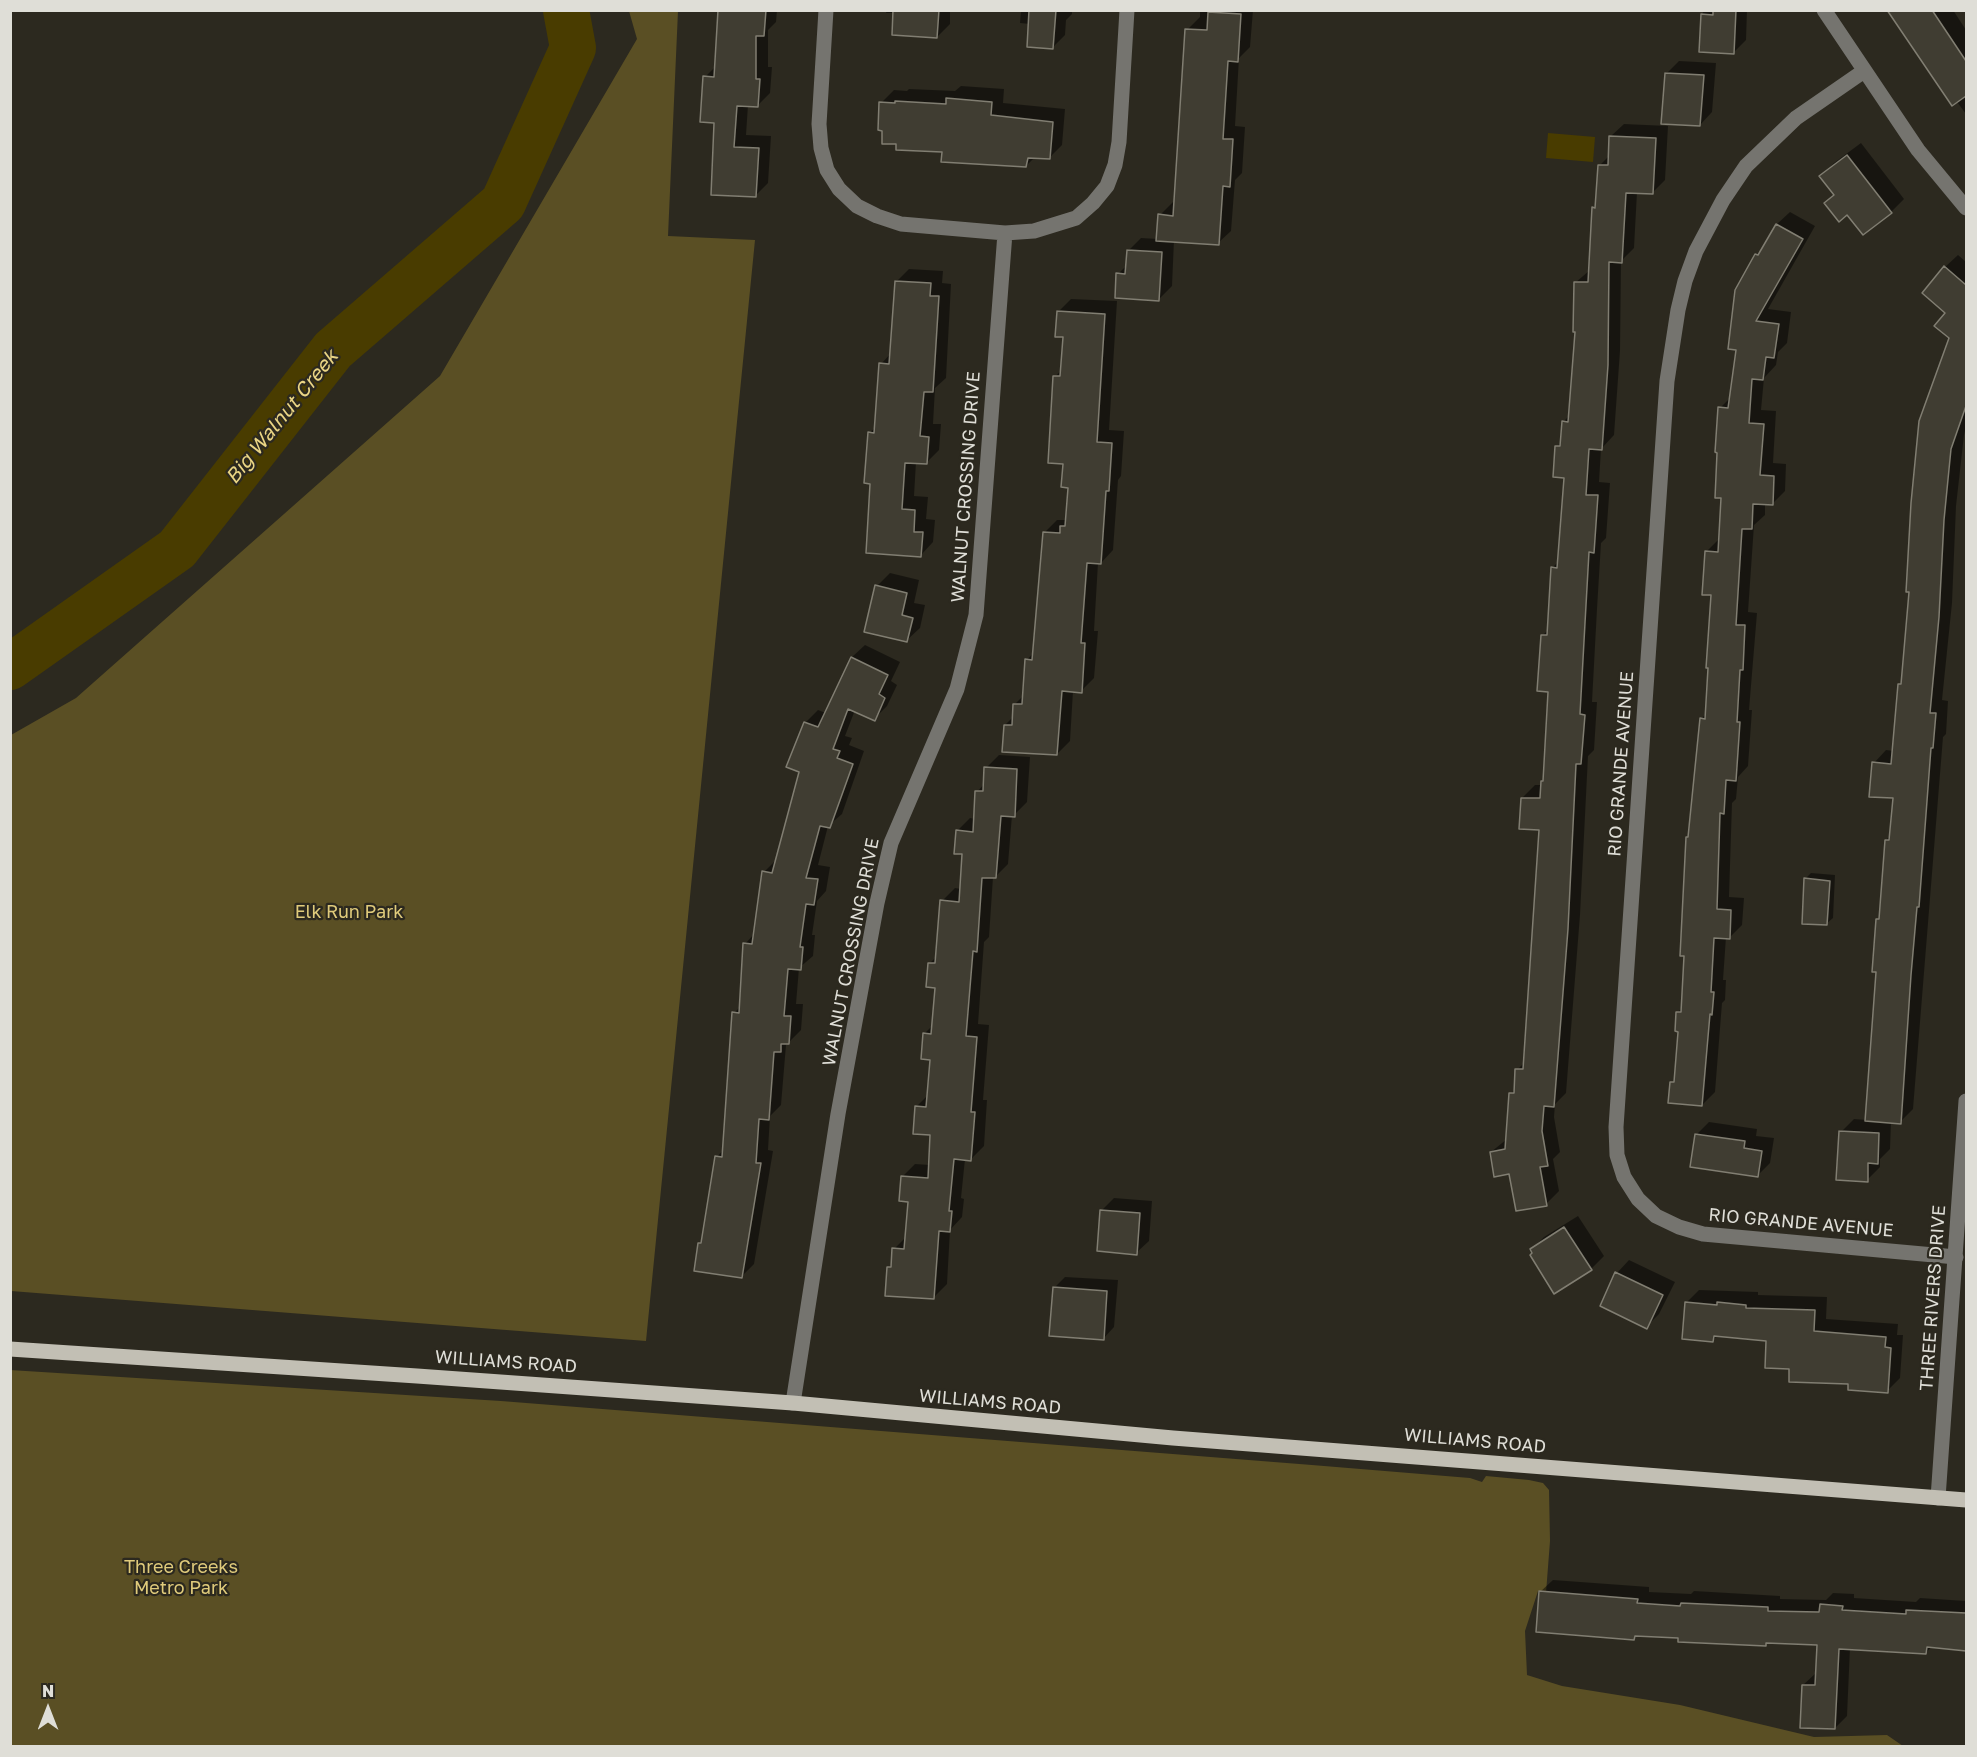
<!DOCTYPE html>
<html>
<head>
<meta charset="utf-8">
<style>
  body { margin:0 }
  #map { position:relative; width:1977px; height:1757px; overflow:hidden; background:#2c291f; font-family:"Golos Text",sans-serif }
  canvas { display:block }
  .frame { position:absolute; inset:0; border:12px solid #dfded7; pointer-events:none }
  .north { position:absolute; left:18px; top:1679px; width:60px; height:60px; -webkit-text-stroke:4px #2c291f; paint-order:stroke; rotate:0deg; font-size:16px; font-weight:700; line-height:24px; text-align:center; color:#dfded7 }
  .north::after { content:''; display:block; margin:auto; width:21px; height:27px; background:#dfded7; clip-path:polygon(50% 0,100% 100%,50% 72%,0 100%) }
</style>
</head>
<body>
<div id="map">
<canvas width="1977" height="1757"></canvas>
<div class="frame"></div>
<div class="north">N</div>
</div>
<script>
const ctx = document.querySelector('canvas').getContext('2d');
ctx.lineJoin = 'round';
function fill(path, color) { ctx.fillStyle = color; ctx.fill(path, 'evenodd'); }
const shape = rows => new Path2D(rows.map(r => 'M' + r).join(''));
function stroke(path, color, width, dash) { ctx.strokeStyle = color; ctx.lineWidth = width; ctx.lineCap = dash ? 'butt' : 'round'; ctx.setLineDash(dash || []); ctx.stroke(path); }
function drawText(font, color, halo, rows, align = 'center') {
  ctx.font = font + ' "Golos Text",sans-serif'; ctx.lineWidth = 4.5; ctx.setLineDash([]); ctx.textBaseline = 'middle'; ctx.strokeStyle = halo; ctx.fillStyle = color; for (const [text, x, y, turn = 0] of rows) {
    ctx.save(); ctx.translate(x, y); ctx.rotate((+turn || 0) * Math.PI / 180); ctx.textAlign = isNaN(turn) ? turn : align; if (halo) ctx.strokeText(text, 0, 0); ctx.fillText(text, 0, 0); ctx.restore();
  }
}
fill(shape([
  [629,11,678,11,668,236,755,240,646,1341,11,1291,11,735,76,698,440,376,637,39],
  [10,1370,501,1401,1312,1465,1470,1478,1482,1482,1486,1476,1529,1480,1543,1483,1549,1490,1550,1541,1546,1593,1538,1591,1525,1631,1527,1675,1562,1686,1680,1705,1814,1737,1887,1735,1903,1746,11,1746]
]), '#5a4f24');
fill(shape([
  [1548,133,1595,137,1593,162,1546,158]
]), '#493c00');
fill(shape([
  [720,10,777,10,776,22,768,30,768,67,772,67,770,93,757,106,748,105,746,135,771,136,768,183,756,195,716,122,705,77,716,66],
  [887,10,950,10,950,24,937,37,894,13,886,13],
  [1021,10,1072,10,1072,14,1066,20,1065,35,1053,47,1030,24,1020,23],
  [1200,10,1253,10,1250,47,1239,58,1235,126,1245,127,1242,173,1235,180,1231,231,1218,243,1174,240,1172,286,1159,299,1118,274,1128,264,1128,251,1141,238,1158,239,1160,215,1173,202,1175,202,1187,30,1200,17],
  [1703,10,1747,10,1746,40,1733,53,1701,51],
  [1889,10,1953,10,1966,30,1966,114],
  [1679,61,1716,63,1712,112,1700,125,1666,74],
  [961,86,1004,89,1003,103,1065,109,1062,145,1049,158,1035,157,1026,166,898,143,881,103,894,90,907,91,909,89,955,91],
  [1624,124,1668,126,1665,180,1652,193,1637,192,1634,248,1621,261,1620,351,1614,435,1601,449,1599,482,1610,483,1606,538,1601,543,1597,609,1592,702,1597,702,1594,750,1588,756,1580,915,1566,1093,1555,1104,1554,1117,1560,1152,1553,1159,1559,1191,1546,1204,1491,1152,1507,1139,1510,1094,1516,1089,1517,1070,1525,1062,1540,828,1522,798,1535,785,1542,785,1544,780,1550,690,1542,636,1549,629,1552,568,1559,561,1565,476,1557,447,1562,441,1563,422,1570,415,1576,331,1575,283,1590,270,1593,208,1597,205,1599,166,1610,155,1611,136],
  [1861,143,1904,199,1891,212,1848,213,1826,203,1835,194,1821,176,1834,163],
  [1790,212,1815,226,1768,309,1791,312,1787,343,1778,352,1776,365,1764,378,1761,410,1776,411,1773,463,1786,464,1785,491,1772,504,1765,503,1765,515,1754,525,1748,612,1757,613,1749,710,1752,710,1748,766,1738,777,1736,799,1732,803,1729,897,1744,898,1742,925,1729,938,1726,937,1723,980,1726,980,1725,1000,1722,1003,1715,1092,1702,1105,1672,1083,1676,1079,1680,1030,1677,1013,1682,1008,1686,955,1687,838,1690,835,1701,719,1706,714,1712,594,1706,552,1719,539,1722,497,1720,408,1731,397,1756,255,1765,246,1777,224],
  [1958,255,1966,262,1966,427,1964,435,1956,506,1952,603,1942,700,1948,701,1946,734,1943,737,1913,1109,1900,1122,1891,1122,1890,1149,1880,1159,1880,1167,1867,1180,1841,1132,1854,1119,1867,1120,1878,971,1878,919,1881,916,1886,840,1891,835,1895,797,1874,763,1886,750,1894,751,1899,685,1902,682,1951,337,1947,313,1945,267],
  [909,269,943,271,942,283,951,284,946,378,935,388,933,424,941,424,939,450,926,463,916,462,914,496,928,497,926,519,935,520,933,542,921,555,872,482,869,433,876,427,881,364,892,352,896,282],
  [1071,299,1117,301,1109,430,1124,431,1121,476,1118,480,1113,550,1101,563,1098,563,1094,631,1098,631,1094,678,1081,691,1073,691,1070,741,1057,754,1005,725,1014,716,1015,704,1024,695,1027,660,1034,652,1044,533,1057,520,1067,520,1070,487,1064,463,1055,377,1062,369,1064,336,1058,312],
  [890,573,919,580,914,603,925,605,920,628,907,640,877,586],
  [865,645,900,662,891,681,897,685,887,706,874,719,855,710,845,736,852,738,849,745,864,751,842,814,828,826,818,865,830,867,826,891,817,901,812,935,815,935,813,956,799,968,796,1004,803,1004,801,1030,786,1045,781,1105,770,1116,768,1150,773,1151,754,1264,742,1276,699,1243,703,1240,717,1157,724,1149,734,1013,741,1006,745,944,755,933,764,872,777,859,801,771,805,723,818,710,826,713,852,657],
  [999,755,1030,757,1027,802,1014,815,1012,815,1008,864,995,877,993,877,989,937,984,942,978,1024,989,1025,983,1100,987,1100,984,1146,971,1159,965,1159,961,1198,964,1199,962,1217,950,1230,947,1284,934,1297,889,1267,893,1263,894,1249,907,1236,910,1200,902,1177,915,1164,930,1165,932,1133,916,1107,928,1095,931,1058,924,1034,933,1025,936,986,930,963,937,956,942,901,955,888,961,889,963,853,957,831,970,818,975,819,977,792,985,783,986,768],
  [1811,873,1835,875,1833,918,1826,924,1805,879],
  [1709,1122,1757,1129,1756,1136,1774,1138,1770,1163,1757,1176,1696,1135],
  [1114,1198,1152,1201,1149,1241,1136,1253,1101,1211],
  [1578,1216,1604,1256,1591,1269,1534,1253,1531,1250,1544,1237],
  [1629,1260,1675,1282,1659,1314,1646,1327,1617,1273],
  [1065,1277,1118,1280,1114,1327,1103,1339,1054,1288],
  [1699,1290,1758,1292,1758,1295,1827,1297,1826,1319,1898,1324,1897,1335,1903,1335,1900,1378,1887,1391,1791,1368,1767,1339,1718,1335,1713,1340,1686,1303],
  [1553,1580,1649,1587,1649,1592,1691,1594,1694,1591,1780,1596,1780,1599,1826,1600,1833,1593,1854,1594,1854,1598,1916,1602,1920,1598,1966,1601,1966,1649,1932,1646,1926,1653,1850,1648,1847,1716,1835,1728,1803,1685,1816,1673,1819,1643,1768,1641,1765,1644,1680,1636,1638,1635,1634,1639,1540,1592]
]), '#0007');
stroke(shape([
  [10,667,177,549,333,350,503,203,573,48,566,10]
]), '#493c00', 46);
const building = shape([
  [718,10,766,10,764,36,756,36,756,79,760,79,758,107,737,106,734,147,759,148,756,197,711,195,714,123,700,122,703,76,714,77,718,10],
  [893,10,939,10,937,38,892,35,893,10],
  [1029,10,1056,10,1053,49,1027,47,1029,10],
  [1713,10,1736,10,1734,54,1699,52,1701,14,1713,15,1713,10],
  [1887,10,1932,10,1966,61,1966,96,1952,106,1887,10],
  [1208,12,1241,14,1238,62,1228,61,1223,139,1233,139,1230,187,1223,186,1219,245,1156,241,1158,214,1173,216,1185,29,1207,30,1208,12],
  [1665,73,1704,75,1700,126,1661,124,1665,73],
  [946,98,992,102,991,115,1053,122,1050,159,1028,158,1026,167,941,162,942,152,896,150,896,144,882,144,882,131,878,130,879,102,895,103,895,101,946,104,946,98],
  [1609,136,1656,138,1653,194,1626,193,1622,263,1609,262,1608,365,1602,450,1589,449,1586,495,1598,495,1594,553,1589,552,1585,623,1580,714,1585,715,1581,764,1576,764,1568,929,1554,1107,1544,1106,1542,1131,1548,1166,1540,1167,1547,1206,1516,1211,1509,1174,1494,1177,1490,1152,1505,1149,1509,1093,1514,1093,1515,1069,1523,1069,1539,830,1519,829,1521,798,1540,798,1541,781,1543,781,1548,692,1537,691,1541,635,1547,635,1551,567,1557,568,1564,478,1553,477,1555,446,1560,446,1562,421,1568,422,1575,332,1573,332,1574,282,1588,282,1592,207,1595,208,1598,165,1608,165,1609,136],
  [1847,155,1892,213,1863,235,1847,215,1839,222,1824,203,1834,195,1819,176,1847,155],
  [1776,224,1803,239,1756,321,1779,324,1774,358,1766,357,1763,380,1752,379,1749,423,1764,424,1760,475,1774,476,1773,505,1753,504,1752,529,1742,529,1736,625,1745,625,1743,670,1740,670,1737,722,1740,722,1736,781,1726,780,1724,814,1720,813,1717,909,1731,910,1730,939,1714,938,1711,992,1714,992,1712,1015,1710,1014,1702,1106,1668,1103,1670,1082,1674,1082,1678,1032,1675,1031,1676,1012,1681,1012,1684,956,1680,956,1686,837,1688,837,1700,718,1705,719,1708,668,1706,668,1711,595,1702,595,1705,551,1718,552,1721,498,1715,498,1717,453,1715,452,1718,407,1728,408,1736,350,1728,349,1735,290,1755,254,1758,255,1776,224],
  [1127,250,1162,252,1159,301,1115,298,1116,273,1125,274,1127,250],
  [1944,266,1966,285,1966,406,1951,449,1944,520,1939,617,1930,713,1936,713,1933,748,1931,748,1919,907,1917,907,1911,975,1901,1124,1865,1121,1876,972,1872,972,1876,919,1879,919,1885,840,1889,840,1893,798,1869,797,1872,762,1891,764,1898,684,1901,684,1909,592,1906,592,1911,503,1919,421,1949,338,1934,326,1945,313,1922,293,1944,266],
  [895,281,931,283,930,296,939,296,933,392,924,392,920,436,929,437,927,464,905,463,902,509,915,510,914,532,923,532,921,557,866,553,870,484,864,483,868,432,874,433,879,363,889,364,895,281],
  [1057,311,1105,314,1097,442,1112,443,1109,491,1106,491,1101,564,1087,563,1081,643,1085,643,1082,693,1062,691,1057,755,1002,752,1004,725,1012,725,1013,704,1022,704,1025,659,1032,660,1043,532,1060,533,1060,526,1065,526,1068,488,1061,487,1063,464,1048,463,1053,376,1060,376,1063,337,1055,337,1057,311],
  [875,585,907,593,902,615,913,618,907,642,864,632,875,585],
  [851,657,888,675,879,694,885,698,875,721,848,709,833,749,840,751,837,758,853,764,830,828,820,826,806,878,818,879,814,905,806,904,800,947,803,947,801,970,788,969,784,1016,791,1016,789,1044,781,1044,781,1052,774,1052,769,1120,759,1119,756,1163,761,1163,742,1278,694,1271,698,1243,701,1243,715,1156,722,1157,732,1012,739,1013,743,943,752,944,762,871,772,873,799,772,786,767,804,722,818,727,851,657],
  [984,767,1017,769,1015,817,1001,816,996,878,982,878,977,952,973,951,966,1036,977,1037,971,1112,975,1112,971,1161,954,1159,949,1211,952,1211,950,1232,939,1231,934,1299,885,1296,887,1267,891,1267,892,1248,904,1249,908,1202,899,1201,901,1176,928,1178,930,1135,913,1134,915,1106,926,1107,930,1060,921,1059,923,1033,931,1034,935,988,926,987,928,963,935,963,940,900,959,902,962,854,954,854,956,830,973,832,975,791,983,791,984,767],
  [1804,878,1830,881,1827,925,1802,924,1804,878],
  [1839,1131,1879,1133,1878,1164,1868,1163,1868,1182,1836,1180,1839,1131],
  [1695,1134,1745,1141,1744,1148,1762,1151,1758,1177,1690,1167,1695,1134],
  [1100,1210,1140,1213,1137,1255,1097,1251,1100,1210],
  [1564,1227,1592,1270,1554,1294,1530,1255,1532,1253,1530,1249,1564,1227],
  [1615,1272,1663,1295,1647,1329,1600,1306,1615,1272],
  [1053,1287,1107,1291,1104,1340,1049,1336,1053,1287],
  [1685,1302,1717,1305,1717,1302,1746,1305,1746,1308,1815,1310,1814,1331,1886,1337,1885,1347,1891,1348,1888,1393,1848,1390,1848,1384,1789,1382,1789,1369,1765,1368,1766,1341,1714,1336,1713,1342,1682,1339,1685,1302],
  [1539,1591,1638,1599,1637,1603,1680,1606,1681,1603,1768,1607,1768,1611,1819,1612,1820,1604,1843,1606,1842,1610,1906,1614,1906,1610,1966,1613,1966,1651,1927,1647,1926,1654,1839,1649,1835,1729,1800,1728,1802,1685,1815,1685,1817,1645,1766,1643,1766,1646,1678,1642,1678,1638,1635,1636,1634,1640,1536,1632,1539,1591]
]);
fill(building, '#403d32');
stroke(building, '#817e72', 1.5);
stroke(shape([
  [826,10,819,124,821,148,827,170,839,189,857,206,877,216,901,224,1005,233,1034,231,1076,218,1093,203,1107,186,1115,165,1119,142,1127,10],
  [1824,10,1918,150,1966,208],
  [1864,71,1796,118,1746,166,1723,200,1696,251,1685,281,1678,310,1667,381,1616,1127,1617,1155,1624,1177,1638,1199,1656,1216,1679,1227,1703,1234,1956,1257],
  [793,1403,838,1114,877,903,891,843,957,689,976,615,1005,233],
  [1938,1498,1966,1101]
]), '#75746f', 15);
stroke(shape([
  [10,1349,417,1376,793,1403,1173,1438,1966,1500]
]), '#c2bfb4', 15);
drawText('18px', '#dfded7', '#2c291f', [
  ["WALNUT CROSSING DRIVE",966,487,-86],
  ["RIO GRANDE AVENUE",1621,764,-86],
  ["WALNUT CROSSING DRIVE",851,952,-79],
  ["RIO GRANDE AVENUE",1801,1223,5],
  ["THREE RIVERS DRIVE",1933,1298,-86],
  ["WILLIAMS ROAD",506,1362,4],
  ["WILLIAMS ROAD",990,1402,5],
  ["WILLIAMS ROAD",1475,1441,5]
]);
drawText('18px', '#e0cb7b', '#2c291f', [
  ["Elk Run Park",349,912],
  ["Three Creeks",181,1567],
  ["Metro Park",181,1588]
]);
drawText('italic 20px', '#ead584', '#2c291f', [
  ["Big Walnut Creek",282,417,-51]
]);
</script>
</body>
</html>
